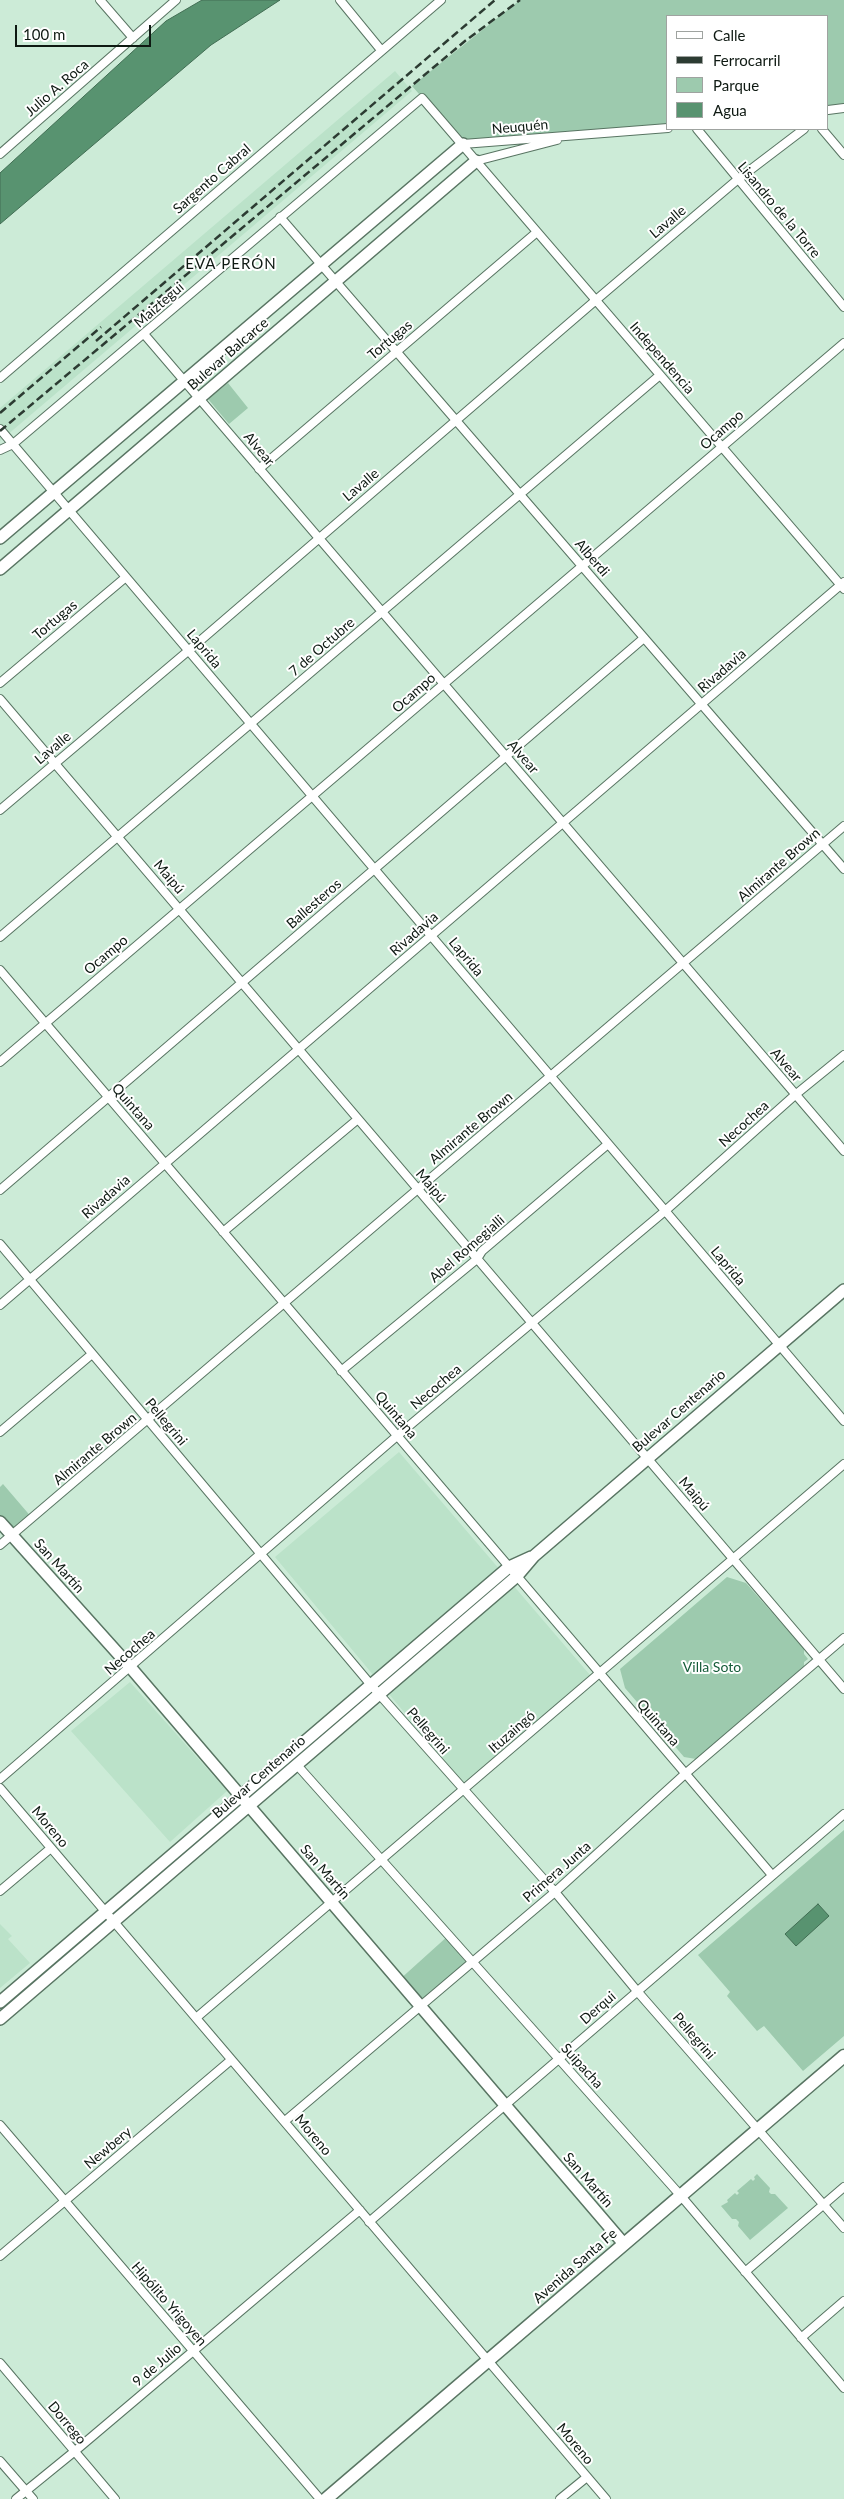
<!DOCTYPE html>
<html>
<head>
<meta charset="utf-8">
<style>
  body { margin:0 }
  #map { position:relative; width:844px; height:2499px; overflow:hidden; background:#ccebd7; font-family:Lato,sans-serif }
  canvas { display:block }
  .legend { position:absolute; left:666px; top:15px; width:162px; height:115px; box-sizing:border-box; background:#fff; border:1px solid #9fa3a0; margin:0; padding:6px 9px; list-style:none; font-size:15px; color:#0e1912 }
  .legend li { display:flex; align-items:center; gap:10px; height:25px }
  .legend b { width:25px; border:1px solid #9fa3a0 }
  .scale { position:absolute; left:15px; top:25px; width:136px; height:22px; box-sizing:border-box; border:2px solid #0e1912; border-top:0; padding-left:6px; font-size:15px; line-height:18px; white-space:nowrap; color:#0e1912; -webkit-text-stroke:4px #fff; paint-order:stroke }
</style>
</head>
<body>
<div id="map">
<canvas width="844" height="2499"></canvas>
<ul class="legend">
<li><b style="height:6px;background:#fff"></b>Calle</li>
<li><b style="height:6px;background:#2c3b32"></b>Ferrocarril</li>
<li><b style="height:14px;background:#9dcaae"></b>Parque</li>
<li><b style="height:14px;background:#589370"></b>Agua</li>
</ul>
<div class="scale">100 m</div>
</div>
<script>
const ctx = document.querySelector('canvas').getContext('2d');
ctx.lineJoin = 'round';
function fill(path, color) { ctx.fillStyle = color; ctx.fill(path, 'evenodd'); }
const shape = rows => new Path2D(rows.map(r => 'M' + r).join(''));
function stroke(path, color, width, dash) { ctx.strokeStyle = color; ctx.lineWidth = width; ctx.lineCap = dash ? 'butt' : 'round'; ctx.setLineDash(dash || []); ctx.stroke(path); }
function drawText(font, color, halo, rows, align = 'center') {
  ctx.font = font + ' Lato,sans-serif'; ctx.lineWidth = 4; ctx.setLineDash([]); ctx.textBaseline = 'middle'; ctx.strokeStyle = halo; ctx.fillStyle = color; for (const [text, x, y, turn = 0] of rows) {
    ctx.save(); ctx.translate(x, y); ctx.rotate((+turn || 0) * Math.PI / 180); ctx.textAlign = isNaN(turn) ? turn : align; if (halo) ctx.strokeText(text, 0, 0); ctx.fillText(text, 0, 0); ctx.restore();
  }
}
fill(shape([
  [395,71,412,91,0,441,0,408],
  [399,1452,590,1675,463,1783,275,1557],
  [130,1682,227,1791,170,1842,71,1731],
  [0,1924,12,1936,8,1939,30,1963,0,1988]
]), '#bbe2c9');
fill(shape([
  [520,0,844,0,844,108,828,110,828,16,668,16,668,128,463,144,412,86],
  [228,383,248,408,229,424,208,399],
  [3,1484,33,1519,12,1535,0,1522,0,1487],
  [727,1577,746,1583,804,1649,804,1654,808,1659,804,1662,804,1666,696,1759,684,1757,625,1688,620,1669],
  [844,1830,844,2036,803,2071,764,2026,757,2031,727,1996,730,1992,698,1955],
  [449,1935,473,1961,420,2006,398,1981],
  [757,2174,770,2188,769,2192,771,2194,775,2194,788,2208,750,2240,738,2226,739,2222,736,2219,732,2219,721,2206,728,2202,727,2200,735,2193,737,2195,739,2193,737,2191,751,2179,753,2181,755,2179,754,2177]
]), '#9dcaae');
const water = shape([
  [202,0,280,0,211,45,0,224,0,173,166,21,202,0],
  [818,1904,829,1916,796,1946,785,1934,818,1904]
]);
fill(water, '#589370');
stroke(water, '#426e54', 1);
const minor = shape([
  [100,0,133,38],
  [340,0,381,50],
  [828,110,844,108],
  [697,129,844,307],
  [822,129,844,155],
  [463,144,668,128],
  [0,154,176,0],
  [476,161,557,140],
  [280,217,844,869],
  [144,334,844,1151],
  [0,378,441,0],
  [0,429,844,1421],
  [0,450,13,444,422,98,844,589],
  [259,469,537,232],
  [0,683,126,577],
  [0,699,844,1689],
  [0,810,201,640,596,300,737,180,804,129],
  [0,937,660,375],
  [0,970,772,1875],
  [0,1062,844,343],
  [0,1190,644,638],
  [223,1232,358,1119],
  [0,1244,371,1685,555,1892,637,1991,844,2228],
  [0,1305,844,582],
  [341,1371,477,1259,482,1251,608,1144],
  [0,1432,92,1354],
  [0,1545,844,826],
  [297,1765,681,2196,844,2388],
  [0,1779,397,1436,665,1211,795,1095,844,1055],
  [0,1788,606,2499],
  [0,1891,51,1848],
  [196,2018,844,1464],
  [285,2121,555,1892,685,1774,844,1638],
  [0,2125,320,2499],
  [369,2222,844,1814],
  [0,2256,231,2060],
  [745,2272,844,2187],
  [801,2338,844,2301],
  [0,2363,115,2499],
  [0,2461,33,2499],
  [16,2499,75,2451,360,2210],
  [560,2499,587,2477]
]);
const secondary = shape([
  [0,538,463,144],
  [0,569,476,161],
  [0,1522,131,1668,624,2244],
  [0,2002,509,1567,531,1557],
  [0,2019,517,1576,534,1556,844,1290]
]);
const primary = shape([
  [326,2499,844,2056]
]);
stroke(minor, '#587462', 10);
stroke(secondary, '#587462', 14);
stroke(primary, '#587462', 15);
stroke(minor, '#fff', 8);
stroke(secondary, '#fff', 11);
stroke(primary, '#fff', 12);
stroke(shape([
  [96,341,495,0],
  [0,413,101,327],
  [0,431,465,41,520,0]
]), '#2c3b32', 2.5, [8, 4]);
drawText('14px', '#0e1912', '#fff', [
  ["Julio A. Roca",57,88,-41],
  ["Neuquén",520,127,-5],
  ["Sargento Cabral",212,179,-41],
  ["Lisandro de la Torre",779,210,50],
  ["Lavalle",668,222,-40],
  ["Maiztegui",159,305,-41],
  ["Tortugas",390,340,-40],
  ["Bulevar Balcarce",228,354,-41],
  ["Independencia",662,358,49],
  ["Ocampo",722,430,-41],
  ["Alvear",259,449,50],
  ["Lavalle",361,485,-40],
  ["Alberdi",592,558,49],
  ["Tortugas",55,620,-40],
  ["7 de Octubre",322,647,-41],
  ["Laprida",204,649,50],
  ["Rivadavia",722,671,-41],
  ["Ocampo",414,693,-41],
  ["Lavalle",53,748,-40],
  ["Alvear",523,757,49],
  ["Almirante Brown",779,865,-41],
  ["Maipú",169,877,50],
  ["Ballesteros",314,904,-41],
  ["Rivadavia",414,934,-41],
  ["Ocampo",106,955,-40],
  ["Laprida",466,957,50],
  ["Alvear",786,1065,49],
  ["Quintana",133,1107,49],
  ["Necochea",744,1124,-42],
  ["Almirante Brown",471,1128,-40],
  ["Maipú",431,1186,50],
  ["Rivadavia",106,1197,-41],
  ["Abel Romegialli",467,1249,-41],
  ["Laprida",728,1266,50],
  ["Necochea",436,1387,-40],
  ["Bulevar Centenario",679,1411,-41],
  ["Quintana",396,1415,50],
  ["Pellegrini",166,1422,50],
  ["Almirante Brown",95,1449,-40],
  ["Maipú",694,1494,50],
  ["San Martín",59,1566,48],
  ["Necochea",130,1652,-41],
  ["Quintana",658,1723,49],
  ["Pellegrini",428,1731,49],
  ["Ituzaingó",512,1732,-41],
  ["Bulevar Centenario",259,1777,-41],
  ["Moreno",50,1827,50],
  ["San Martín",325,1872,49],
  ["Primera Junta",557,1872,-41],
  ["Derqui",598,2008,-41],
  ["Pellegrini",694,2036,49],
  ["Suipacha",582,2066,48],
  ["Moreno",313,2135,50],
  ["Newbery",108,2148,-40],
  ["San Martín",588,2180,49],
  ["Avenida Santa Fe",575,2266,-41],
  ["Hipólito Yrigoyen",169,2304,49],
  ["9 de Julio",157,2365,-40],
  ["Dorrego",67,2423,50],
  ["Moreno",575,2444,50]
]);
drawText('14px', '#155c39', '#fff', [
  ["Villa Soto",712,1667]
]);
ctx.letterSpacing = '1px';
drawText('15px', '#0e1912', '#fff', [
  ["EVA PERÓN",231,264]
]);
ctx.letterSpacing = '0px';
</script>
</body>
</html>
